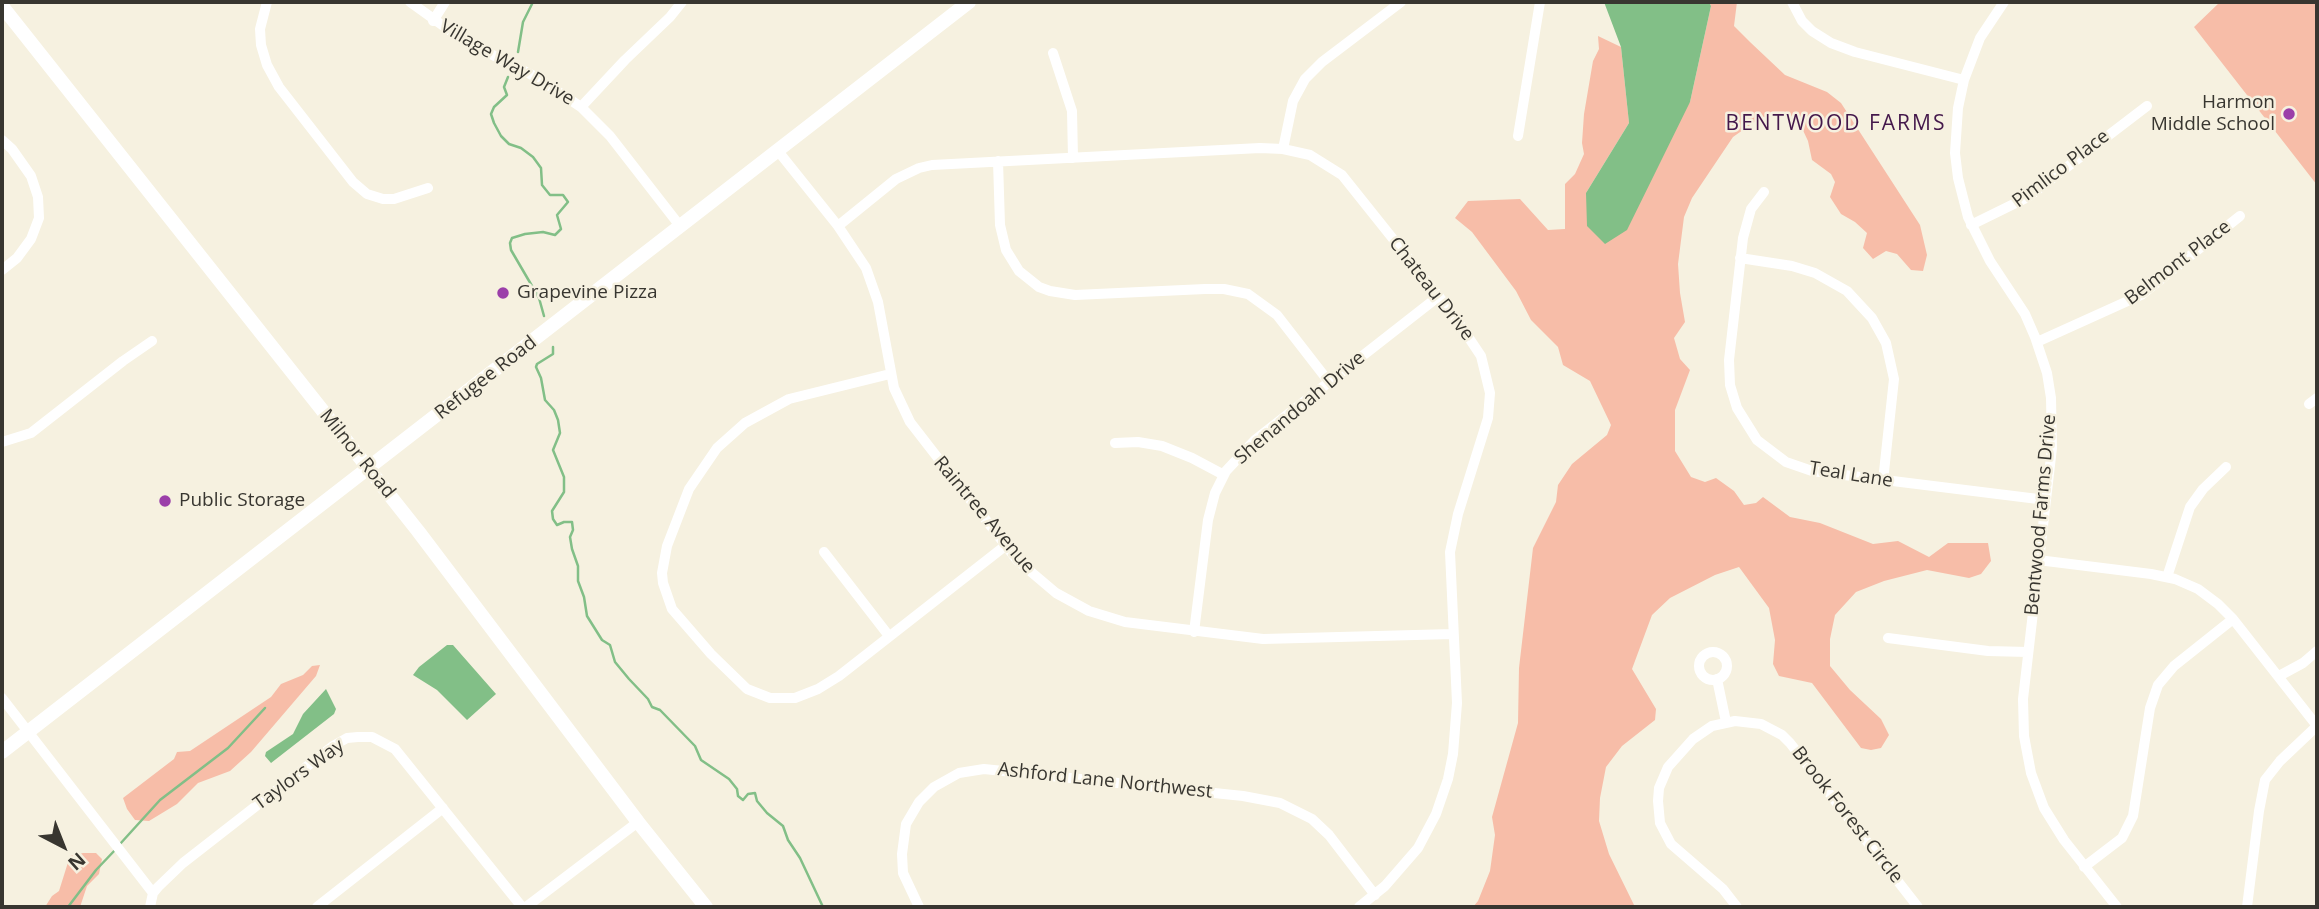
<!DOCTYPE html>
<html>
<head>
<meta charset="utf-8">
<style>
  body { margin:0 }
  #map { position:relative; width:2319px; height:909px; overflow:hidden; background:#f6f1e0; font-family:"Open Sans",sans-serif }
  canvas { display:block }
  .frame { position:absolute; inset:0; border:4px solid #383630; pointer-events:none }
  .north { position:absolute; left:28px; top:811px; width:70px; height:70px; -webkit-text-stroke:5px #f6f1e0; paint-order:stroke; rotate:138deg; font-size:19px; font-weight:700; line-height:28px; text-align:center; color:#383630 }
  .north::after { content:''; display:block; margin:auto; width:24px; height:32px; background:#383630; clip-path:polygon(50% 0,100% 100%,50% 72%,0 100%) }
</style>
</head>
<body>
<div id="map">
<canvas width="2319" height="909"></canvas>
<div class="frame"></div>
<div class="north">N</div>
</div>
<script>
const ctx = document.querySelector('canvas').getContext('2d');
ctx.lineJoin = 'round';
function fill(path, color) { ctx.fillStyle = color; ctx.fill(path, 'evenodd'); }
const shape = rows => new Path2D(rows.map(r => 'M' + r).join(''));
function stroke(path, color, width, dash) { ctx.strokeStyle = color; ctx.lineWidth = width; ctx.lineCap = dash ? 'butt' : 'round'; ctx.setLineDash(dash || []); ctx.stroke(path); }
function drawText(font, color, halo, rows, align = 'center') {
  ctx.font = font + ' "Open Sans",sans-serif'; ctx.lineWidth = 5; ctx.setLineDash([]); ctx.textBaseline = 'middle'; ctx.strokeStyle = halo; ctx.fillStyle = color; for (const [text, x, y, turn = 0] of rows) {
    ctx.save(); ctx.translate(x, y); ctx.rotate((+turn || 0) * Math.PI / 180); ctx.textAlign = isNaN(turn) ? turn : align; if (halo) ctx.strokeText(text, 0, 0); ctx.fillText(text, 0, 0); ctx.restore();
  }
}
fill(shape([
  [1709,2,1737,2,1734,26,1750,42,1785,75,1827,92,1841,103,1920,225,1927,255,1923,271,1911,270,1897,254,1886,251,1873,259,1863,248,1867,233,1855,222,1841,214,1830,197,1835,182,1831,174,1812,160,1808,141,1800,124,1780,114,1760,118,1733,137,1692,198,1684,217,1678,264,1680,293,1685,322,1674,338,1680,359,1690,370,1675,410,1675,451,1691,477,1705,482,1716,478,1734,491,1744,505,1756,503,1763,497,1790,517,1820,523,1873,544,1898,541,1929,557,1948,543,1988,543,1991,561,1981,574,1969,578,1927,570,1884,581,1856,592,1835,615,1830,639,1830,666,1850,690,1881,719,1889,735,1881,748,1871,750,1861,748,1812,683,1779,676,1773,664,1775,640,1769,608,1739,567,1715,575,1670,598,1652,615,1632,669,1656,709,1655,720,1622,746,1606,767,1600,798,1599,821,1609,854,1635,907,1473,907,1478,901,1490,871,1495,835,1492,817,1518,723,1519,668,1533,548,1556,502,1558,485,1572,464,1607,435,1611,425,1590,381,1563,365,1558,347,1531,320,1516,291,1472,232,1455,218,1468,201,1520,199,1548,230,1565,229,1565,184,1575,174,1584,154,1582,143,1584,114,1593,61,1599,49,1598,36,1621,47,1629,123,1586,193,1690,102,1711,6],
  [2220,2,2317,2,2317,185,2194,27],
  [320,665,316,676,251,752,230,771,198,783,177,804,149,821,135,820,127,809,123,798,174,759,177,752,190,751,271,697,281,684,303,675,312,666],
  [83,853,96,853,102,859,99,874,87,886,80,907,45,907,52,896,59,891,70,856]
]), '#f7bda8');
fill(shape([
  [1604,2,1709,2,1711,6,1690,102,1627,230,1605,244,1587,226,1586,193,1629,123,1621,47],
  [447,645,453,645,496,694,467,720,437,690,413,675,419,667],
  [326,689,336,709,334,714,271,763,265,756,266,752,293,734,303,714]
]), '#82bf87');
stroke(shape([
  [518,52,523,22,533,2],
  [508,77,504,87,507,95,494,107,491,114,494,123,501,136,509,144,521,148,533,157,541,168,542,185,550,195,563,195,568,202,557,215,561,229,555,235,543,232,525,234,512,238,510,243,511,250,539,298,544,316],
  [553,347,553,354,537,364,536,367,541,378,545,400,554,410,558,420,560,433,553,450,564,477,564,492,552,511,553,519,557,525,564,522,572,522,573,530,570,537,572,549,578,566,578,581,584,597,587,616,602,640,610,645,615,662,629,679,648,699,652,707,660,710,695,746,701,760,729,779,737,789,738,796,743,800,748,794,755,793,757,801,767,813,783,826,788,840,800,858,823,907],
  [120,844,160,800,228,748,265,708],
  [68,907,96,870,116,849]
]), '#82bf87', 2.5);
stroke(shape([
  [267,2,260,29,261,45,267,65,279,87,353,182,367,194,383,199,394,199,428,188],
  [410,2,463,40,536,77,581,107,610,136,680,226],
  [1792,2,1802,21,1812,31,1831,43,1855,52,1964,80],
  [2004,2,1980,38,1964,80,1958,108,1955,153,1958,178,1968,217,1990,261,2025,314,2035,337,2047,373,2051,398,2052,448,2023,699,2024,736,2031,773,2044,808,2064,840,2117,907],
  [433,21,445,2],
  [1053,53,1072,111,1073,158],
  [581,107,625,60,670,17,682,2],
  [1518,136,1540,2],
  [2,140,12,149,31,176,38,197,39,218,31,239,17,258,2,270],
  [1283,149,1293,101,1305,79,1322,62,1401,2],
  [778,151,838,226,866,268,878,302,894,388,910,422,1017,560,1056,593,1089,611,1125,622,1263,639,1453,634],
  [998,161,1000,225,1006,250,1019,271,1039,287,1050,291,1075,295,1205,289,1224,289,1248,294,1277,315,1329,382],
  [1764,192,1751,209,1743,238,1729,360,1730,385,1737,408,1757,440,1786,462,1812,471,2046,500],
  [1971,225,2028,197,2147,106],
  [838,226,896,179,919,168,932,165,1260,148,1283,149,1310,155,1342,175,1453,314,1481,356,1490,393,1488,418,1458,514,1450,552,1457,703,1453,754,1448,779,1436,814,1418,848,1385,886,1359,907],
  [1740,258,1792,266,1815,273,1847,291,1872,318,1886,343,1894,379,1883,481],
  [2037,342,2141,295,2240,216],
  [890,374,789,399,745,423,717,448,689,489,667,546,662,573,663,583,672,609,711,654,747,689,770,698,795,698,818,689,839,676,1005,546],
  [2309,404,2317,398],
  [2,442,31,433,123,361,152,341],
  [1115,443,1138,442,1162,446,1192,458,1224,475],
  [824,552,889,636],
  [2038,560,2151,574,2175,579,2198,589,2218,604,2233,619,2317,726],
  [2167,577,2190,507,2203,489,2226,467],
  [1194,632,1208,520,1215,493,1226,471,1255,440,1439,296],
  [1888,638,1988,651,2028,652],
  '1699 666a14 14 0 1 1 28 0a14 14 0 1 1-28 0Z',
  [2279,676,2303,663,2317,651],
  [1717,679,1726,722],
  [2,698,153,893],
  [2084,867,2122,838,2133,816,2150,708,2158,685,2174,666,2233,619],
  [150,907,153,893,158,887,183,863,333,746,347,738,358,737,372,737,395,749,522,907],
  [317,907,443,808],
  [526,907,638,822],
  [919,907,903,873,902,854,906,824,919,802,934,787,959,773,984,769,1243,796,1280,803,1312,819,1329,835,1375,895],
  [1737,907,1723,889,1671,844,1660,823,1658,801,1659,788,1668,767,1693,739,1712,726,1735,721,1761,724,1782,735,1790,743,1918,907],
  [2247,907,2259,811,2265,780,2280,761,2317,726]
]), '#fff', 10);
stroke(shape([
  [2,6,418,531,638,822,706,907],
  [2,752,969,2]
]), '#fff', 14);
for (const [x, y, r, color] of [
  [2289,114,7,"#9b3fa9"],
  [503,293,7,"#9b3fa9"],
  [165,501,7,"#9b3fa9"]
]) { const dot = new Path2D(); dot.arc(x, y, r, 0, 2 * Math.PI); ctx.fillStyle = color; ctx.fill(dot); stroke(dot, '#f6f1e0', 2.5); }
drawText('19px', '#383630', '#f6f1e0', [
  ["Village Way Drive",507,63,30],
  ["Pimlico Place",2061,169,-37],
  ["Belmont Place",2178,263,-37],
  ["Chateau Drive",1431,289,52],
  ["Refugee Road",486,378,-38],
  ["Shenandoah Drive",1300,408,-40],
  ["Milnor Road",357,454,51],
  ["Teal Lane",1851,475,9],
  ["Raintree Avenue",984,515,50],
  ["Bentwood Farms Drive",2041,515,-85],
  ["Taylors Way",299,775,-36],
  ["Ashford Lane Northwest",1105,781,6],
  ["Brook Forest Circle",1847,815,52]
]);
drawText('19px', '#383630', '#f6f1e0', [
  ["Harmon",2275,103,"right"],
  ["Middle School",2275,125,"right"],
  ["Grapevine Pizza",517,293],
  ["Public Storage",179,501]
], 'left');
ctx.letterSpacing = '2px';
drawText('21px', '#44184b', '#f6f1e0', [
  ["BENTWOOD FARMS",1836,124]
]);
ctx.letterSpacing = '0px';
</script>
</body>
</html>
